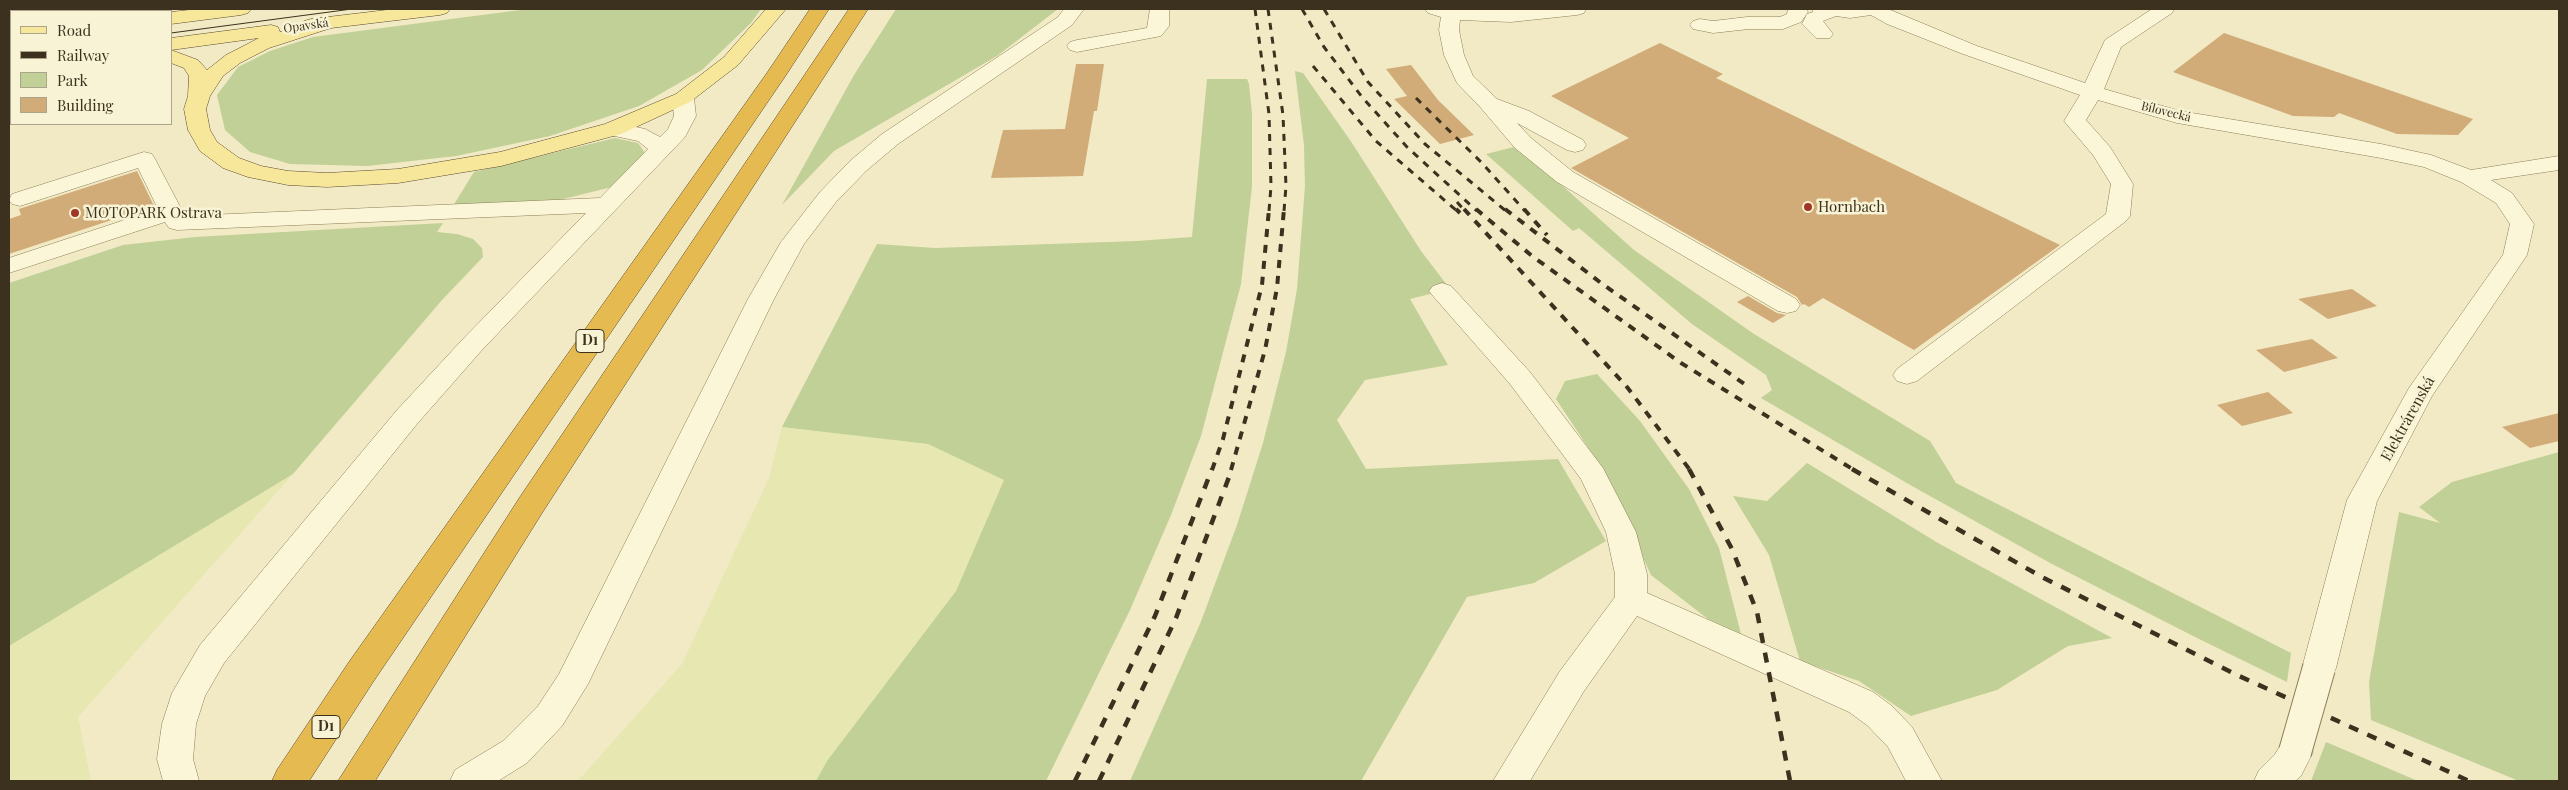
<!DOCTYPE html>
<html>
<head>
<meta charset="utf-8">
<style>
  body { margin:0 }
  #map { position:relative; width:2568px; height:790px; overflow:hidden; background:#f1eac4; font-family:"Playfair Display",serif }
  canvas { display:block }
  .frame { position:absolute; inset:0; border:10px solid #3c311e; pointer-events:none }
  .legend { position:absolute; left:10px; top:10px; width:162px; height:115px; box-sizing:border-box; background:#f8f3d4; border:1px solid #ada58b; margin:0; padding:6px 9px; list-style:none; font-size:15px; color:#3c311e }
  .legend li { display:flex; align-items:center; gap:10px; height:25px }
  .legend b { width:25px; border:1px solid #ada58b }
</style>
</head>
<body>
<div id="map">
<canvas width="2568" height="790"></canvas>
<div class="frame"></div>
<ul class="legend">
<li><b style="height:6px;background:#f6e79a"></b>Road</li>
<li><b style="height:6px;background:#3c311e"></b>Railway</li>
<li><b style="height:14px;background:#c1d097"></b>Park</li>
<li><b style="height:14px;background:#d1ab78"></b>Building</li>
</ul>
</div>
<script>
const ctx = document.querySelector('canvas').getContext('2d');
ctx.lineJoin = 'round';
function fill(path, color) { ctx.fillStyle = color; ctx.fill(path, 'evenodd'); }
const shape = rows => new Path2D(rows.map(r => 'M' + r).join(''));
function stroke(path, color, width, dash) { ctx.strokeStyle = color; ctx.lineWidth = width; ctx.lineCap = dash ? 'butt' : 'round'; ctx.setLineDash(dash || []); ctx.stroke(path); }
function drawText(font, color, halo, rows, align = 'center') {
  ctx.font = font + ' "Playfair Display",serif'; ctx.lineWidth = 5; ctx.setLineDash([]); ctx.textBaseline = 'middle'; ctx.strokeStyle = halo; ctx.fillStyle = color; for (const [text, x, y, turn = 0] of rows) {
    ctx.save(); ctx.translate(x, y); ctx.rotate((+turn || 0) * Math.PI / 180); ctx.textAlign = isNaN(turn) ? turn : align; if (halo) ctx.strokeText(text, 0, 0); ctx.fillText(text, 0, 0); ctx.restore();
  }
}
fill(shape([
  [782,427,928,444,1004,480,956,591,827,761,816,781,578,781,682,664,769,478],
  [293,474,78,717,91,781,9,781,9,646]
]), '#e7e7b1');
fill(shape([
  [34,9,145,9,128,11,31,11],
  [528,9,761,9,751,23,702,70,639,106,550,136,456,156,367,166,290,164,250,152,225,130,217,95,238,67,270,51,313,37],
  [896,9,1058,9,997,56,834,151,782,205,854,75],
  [1295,71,1303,73,1352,143,1421,251,1450,289,1410,299,1448,365,1365,380,1337,420,1366,469,1558,459,1606,541,1534,583,1467,597,1361,781,1130,781,1200,624,1237,525,1263,443,1286,352,1297,289,1305,186,1304,145],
  [1207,79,1247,79,1249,84,1252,114,1252,186,1241,284,1201,436,1171,515,1130,610,1046,781,816,781,827,761,956,591,1004,480,928,444,782,427,877,244,935,248,1137,241,1192,237],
  [615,138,638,143,645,153,616,186,551,202,453,206,474,172],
  [1514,147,1565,188,1634,250,1754,334,1930,441,1956,483,2291,653,2287,682,2197,638,2052,564,1912,486,1761,398,1772,390,1766,375,1692,324,1579,228,1573,231,1486,154],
  [443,223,437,232,457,234,473,239,482,248,483,257,442,300,293,474,9,646,9,283,123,245,195,237],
  [1597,374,1640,421,1689,489,1719,548,1741,634,1708,619,1651,575,1603,470,1556,399,1565,381],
  [2559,452,2559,781,2519,781,2371,720,2369,682,2399,512,2440,523,2419,507,2452,482],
  [1807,463,1938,543,2112,638,2068,646,1997,690,1911,716,1859,681,1800,661,1769,555,1733,496,1767,501],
  [2326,742,2418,781,2311,781]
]), '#c1d097');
fill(shape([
  [2224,33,2473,119,2458,135,2397,134,2339,113,2334,117,2293,116,2173,72],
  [1660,43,1723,74,1716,78,2060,245,1914,350,1823,298,1809,307,1804,304,1802,305,1797,297,1571,168,1629,138,1551,96],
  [1076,64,1104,64,1097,111,1094,111,1083,176,991,178,1003,130,1065,129],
  [1411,65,1438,100,1474,135,1440,144,1394,99,1407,96,1386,69],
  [137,171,154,206,9,254,9,219,21,215,19,209],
  [2352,289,2377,306,2328,319,2298,299],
  [1748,296,1777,313,1786,315,1773,323,1737,302],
  [2312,339,2338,358,2284,372,2256,350],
  [2268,392,2293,413,2242,426,2217,405],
  [2559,413,2559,441,2530,448,2502,427]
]), '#d1ab78');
const minor = shape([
  [1064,9,1084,9,1072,25,898,144,866,171,836,202,804,244,774,299,588,684,562,726,527,763,498,781,450,781,455,770,503,741,538,706,559,674,748,299,781,242,820,192,850,161,882,134,1058,17,1064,9],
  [1150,9,1169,9,1169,26,1161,36,1077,52,1070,50,1067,46,1070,42,1077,40,1147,28,1150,9],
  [1425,9,1586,9,1584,13,1577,15,1511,22,1460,20,1459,30,1464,55,1473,76,1497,99,1529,111,1583,140,1586,145,1583,150,1575,152,1567,150,1517,123,1531,138,1573,172,1796,299,1800,305,1796,311,1787,313,1778,311,1557,182,1515,148,1481,108,1457,83,1444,55,1439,30,1441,17,1428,13,1425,9],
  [1788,9,1806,9,1808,12,1801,22,1783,29,1749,29,1713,33,1693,29,1690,25,1693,21,1700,19,1713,21,1747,17,1780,17,1787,14,1788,9],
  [1812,9,1888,9,1977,46,2085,83,2105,40,2152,9,2174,9,2172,13,2121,47,2104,89,2180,111,2381,144,2431,155,2471,170,2559,156,2559,170,2491,180,2512,193,2534,224,2527,255,2432,396,2377,501,2336,668,2331,678,2319,682,2307,678,2302,668,2347,500,2409,388,2503,255,2510,224,2496,203,2461,182,2424,167,2381,158,2177,123,2098,100,2086,120,2110,147,2133,184,2130,216,2126,221,1917,381,1907,384,1897,381,1893,375,1897,369,2106,214,2111,184,2093,155,2064,121,2080,95,1963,54,1887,24,1871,15,1850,18,1836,16,1823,21,1833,34,1830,38,1816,38,1802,24,1807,14,1813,12,1812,9],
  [683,92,690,94,694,98,696,116,685,137,482,350,417,424,224,663,205,696,196,724,193,759,199,781,163,781,157,759,162,724,172,693,200,645,397,410,464,338,586,213,177,230,169,228,165,222,9,273,9,258,158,209,138,168,20,206,12,204,9,200,12,194,144,152,152,154,155,159,185,216,600,198,648,149,638,141,605,134,602,129,605,124,613,122,645,129,660,137,668,129,674,116,672,98,676,94,683,92],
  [1442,283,1451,286,1530,372,1603,468,1636,532,1647,574,1647,593,1873,692,1892,706,1912,727,1942,781,1906,781,1888,747,1868,726,1849,712,1637,616,1584,691,1530,781,1493,781,1560,671,1615,597,1615,574,1606,532,1581,479,1510,384,1433,296,1429,291,1433,286,1442,283],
  [2295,737,2307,741,2313,752,2301,776,2295,781,2254,781,2259,770,2275,754,2283,741,2295,737]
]);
const major = shape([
  [198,9,251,9,248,13,241,15,171,24,171,12,198,9],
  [395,9,450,9,447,13,440,15,331,28,269,48,240,63,223,76,210,96,206,109,210,130,217,142,239,158,261,166,288,171,327,173,398,169,500,152,605,124,676,94,724,57,766,9,786,9,738,65,690,102,621,134,501,166,398,183,327,187,288,185,248,177,223,168,200,151,188,130,184,109,188,96,189,76,184,68,171,63,171,50,198,60,207,70,226,55,259,38,171,50,171,38,271,25,278,27,280,32,301,25,304,21,311,19,395,9],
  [11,34,11,46,9,47,9,35,11,34],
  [9,61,11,61,11,74,9,74,9,61]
]);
const highway = shape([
  [810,9,829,9,786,75,373,682,309,781,272,781,277,770,349,662,767,73,810,9],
  [849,9,868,9,542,513,375,781,338,781,520,497,849,9]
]);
stroke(minor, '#8d7d59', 1);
stroke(major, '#5b492d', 1);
stroke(highway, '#5b492d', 1);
fill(minor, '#fbf6d8');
fill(major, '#f6e79a');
fill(highway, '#e5ba51');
stroke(shape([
  [171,33,352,9],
  [9,56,11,55]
]), '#3c311e', 1);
stroke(shape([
  [1255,9,1269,114,1271,186,1269,211],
  [1268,9,1283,115,1286,186,1284,211],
  [1302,9,1324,47,1362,97,1407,147,1477,211],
  [1324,9,1368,82,1425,144,1506,211],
  [1313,66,1376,141,1457,211],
  [1416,98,1482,163,1525,211],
  [1457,202,1465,211]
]), '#3c311e', 3, [7, 7]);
stroke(shape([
  [1456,209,1460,213],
  [1464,209,1627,387,1690,470],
  [1476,209,1532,256,1681,363,1854,470],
  [1505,209,1601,283,1750,388],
  [1524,209,1547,235],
  [1212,470,1223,439,1262,285,1269,209],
  [1231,470,1265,350,1277,288,1284,209]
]), '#3c311e', 4, [8, 8]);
stroke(shape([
  [1689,469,1732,549,1757,612,1790,781],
  [1852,469,2042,577,2237,675,2469,781],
  [1075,781,1155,616,1212,469],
  [1099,781,1176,618,1232,469]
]), '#3c311e', 4.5, [10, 10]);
const minorBridge = shape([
  [2295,752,2319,668]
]);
stroke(minorBridge, '#8d7d59', 34, []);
stroke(minorBridge, '#fbf6d8', 32);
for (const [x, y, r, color] of [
  [1808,207,5,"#a03725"],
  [75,213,5,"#a03725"]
]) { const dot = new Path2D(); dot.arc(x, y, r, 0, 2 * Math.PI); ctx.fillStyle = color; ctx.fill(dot); stroke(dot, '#f8f3d4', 2); }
drawText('12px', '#3c311e', '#f8f3d4', [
  ["Opavská",306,26,-8],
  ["Bílovecká",2166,112,14]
]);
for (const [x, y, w] of [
  [590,341,28],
  [326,727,28]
]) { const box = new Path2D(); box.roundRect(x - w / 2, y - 11.5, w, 23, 4); ctx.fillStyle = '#f8f3d4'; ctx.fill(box); stroke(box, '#3c311e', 1); }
drawText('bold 14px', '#3c311e', null, [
  ["D1",590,341],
  ["D1",326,727]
]);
drawText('15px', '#3c311e', '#f8f3d4', [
  ["Hornbach",1818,207],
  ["MOTOPARK Ostrava",85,213]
], 'left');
drawText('15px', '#3c311e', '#f8f3d4', [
  ["Elektrárenská",2408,419,-61]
]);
</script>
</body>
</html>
